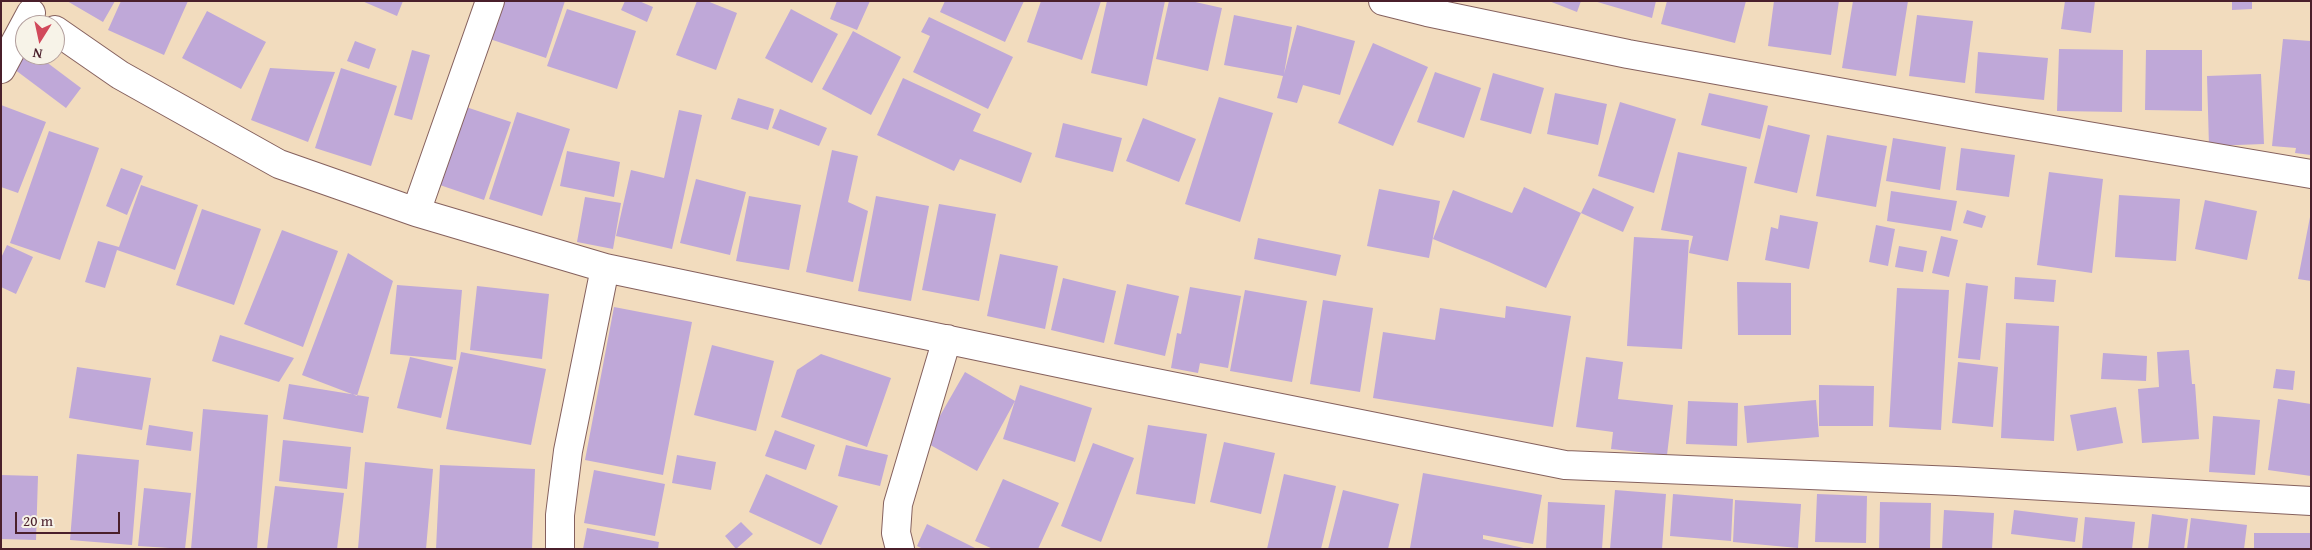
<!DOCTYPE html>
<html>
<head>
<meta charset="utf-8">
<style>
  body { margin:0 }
  #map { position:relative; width:2312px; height:550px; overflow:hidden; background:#f2dcbe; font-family:"Gentium Book Plus",serif }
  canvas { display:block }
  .frame { position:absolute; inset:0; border:2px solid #4a1f2b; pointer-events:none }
  .north { position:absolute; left:15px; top:15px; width:50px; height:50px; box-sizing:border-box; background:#f7f3e8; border:1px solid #b29e9c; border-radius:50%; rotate:190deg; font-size:14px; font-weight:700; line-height:20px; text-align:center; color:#4a1f2b }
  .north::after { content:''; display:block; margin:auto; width:18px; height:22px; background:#d1495b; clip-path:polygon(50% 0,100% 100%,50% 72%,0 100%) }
  .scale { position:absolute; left:15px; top:512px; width:105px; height:22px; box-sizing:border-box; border:2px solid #4a1f2b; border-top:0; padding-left:6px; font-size:15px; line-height:18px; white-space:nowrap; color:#4a1f2b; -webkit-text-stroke:4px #f7f3e8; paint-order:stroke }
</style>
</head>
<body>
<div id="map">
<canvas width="2312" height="550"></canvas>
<div class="frame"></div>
<div class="north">N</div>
<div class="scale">20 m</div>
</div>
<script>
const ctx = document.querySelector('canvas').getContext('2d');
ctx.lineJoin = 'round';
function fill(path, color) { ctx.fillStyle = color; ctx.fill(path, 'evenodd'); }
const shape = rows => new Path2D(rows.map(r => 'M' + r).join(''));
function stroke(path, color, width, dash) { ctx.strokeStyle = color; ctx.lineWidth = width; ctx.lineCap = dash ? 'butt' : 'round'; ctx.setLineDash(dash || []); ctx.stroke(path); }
fill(shape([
  [67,1,115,1,103,22],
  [121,1,188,1,164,55,108,30],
  [362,1,403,1,397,16],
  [496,1,565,1,546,58,484,37],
  [625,1,639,1,653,7,647,22,621,10],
  [697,1,707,1,737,13,716,70,676,55],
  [837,1,870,1,857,30,830,19],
  [945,1,1024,1,1005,42,940,12],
  [1041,1,1101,1,1082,60,1027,42],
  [1107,1,1165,1,1147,86,1091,73],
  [1169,1,1191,1,1222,8,1208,71,1156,59],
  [1549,1,1581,1,1577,12],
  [1594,1,1656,1,1652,18],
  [1667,1,1746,1,1735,43,1661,24],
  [1774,1,1839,1,1831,55,1768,46],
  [1853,1,1908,1,1896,76,1842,68],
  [2065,1,2095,1,2091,33,2061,29],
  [2232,1,2252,1,2252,9,2232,10],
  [567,9,636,31,617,89,547,66],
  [791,9,838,34,812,83,765,58],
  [207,11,266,42,241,89,182,58],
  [1234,15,1292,27,1284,74,1297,25,1355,41,1340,95,1303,85,1297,103,1277,98,1283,76,1224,65],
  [1917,15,1973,21,1965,83,1909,76],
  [929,17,1013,57,988,109,913,72,930,36,921,32],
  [853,31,901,57,871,115,822,89],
  [2283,39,2311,41,2311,155,2295,153,2296,148,2272,146],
  [355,41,376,49,369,69,347,61],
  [1373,43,1428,67,1393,146,1338,123],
  [2059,49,2123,50,2122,112,2057,111],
  [412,50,430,55,412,120,394,115],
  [2146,50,2202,50,2202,111,2145,110],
  [1978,52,2048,58,2044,100,1975,93],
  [24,55,37,55,81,88,66,108,14,69],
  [270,68,335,72,308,142,251,120],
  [341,68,397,86,371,166,315,148],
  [1435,72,1481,88,1464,138,1417,122],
  [1493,73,1544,88,1531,134,1480,120],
  [2261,74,2264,144,2209,146,2207,76],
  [903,78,981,114,973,131,1032,153,1021,183,960,159,954,171,877,135],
  [1555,93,1607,104,1598,145,1547,134],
  [1709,93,1768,106,1760,139,1701,125],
  [1219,97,1273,113,1240,222,1185,204],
  [738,98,774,109,768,130,731,119],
  [1620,102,1676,119,1654,193,1598,176],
  [457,104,511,122,484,200,431,182],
  [1,105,46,122,18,193,1,187],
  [780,109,827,128,819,146,772,128],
  [679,110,702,115,672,249,616,236,631,170,664,178],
  [517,112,570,129,542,216,489,199],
  [1143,118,1196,139,1179,182,1126,161],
  [1063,123,1122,138,1113,172,1055,157],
  [1768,125,1810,135,1797,193,1754,183],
  [49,131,99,148,60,260,10,243],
  [1827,135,1887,146,1876,207,1816,196],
  [1893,138,1946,147,1940,190,1886,181],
  [1961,148,2015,155,2009,197,1956,190],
  [832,150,858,156,848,202,868,211,853,282,806,272],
  [567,151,620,162,614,197,560,186],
  [1678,152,1747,167,1728,261,1689,253,1693,236,1661,230],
  [121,168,143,176,127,215,106,206],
  [2049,172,2103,179,2092,273,2037,265],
  [696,179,746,192,730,255,680,243],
  [141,185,198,205,175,270,117,250,105,288,85,282,98,241,119,247],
  [1524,187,1581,213,1546,288,1489,262,1433,239,1453,190,1512,213],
  [1593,188,1634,207,1623,232,1581,213],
  [1379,189,1440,201,1429,258,1367,246],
  [1891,191,1957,201,1951,231,1887,221],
  [2119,195,2180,199,2176,261,2115,257],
  [749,196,801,205,789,270,736,261],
  [876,196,929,206,911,301,858,291],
  [585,197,621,203,613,249,577,242],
  [2205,200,2257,211,2247,260,2195,249],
  [939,204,996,214,979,301,922,290],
  [202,209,261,229,234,305,176,285],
  [1967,210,1986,216,1982,228,1963,223],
  [1780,215,1818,222,1809,269,1765,260,1771,227,1778,229],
  [2310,217,2311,217,2311,281,2298,279],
  [1876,225,1895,229,1888,266,1869,262],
  [282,230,338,251,303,347,244,324],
  [1941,236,1958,240,1949,277,1932,273],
  [1634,237,1689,240,1682,349,1627,346],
  [1258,238,1341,255,1336,276,1254,259],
  [7,245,33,257,16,294,1,287,1,258],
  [1899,246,1927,251,1923,272,1895,267],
  [348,253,393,281,357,396,302,375],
  [1000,254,1058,266,1045,329,987,316],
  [2015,277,2056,280,2054,302,2014,299],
  [1063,278,1116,291,1104,343,1051,330],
  [1737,282,1791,283,1791,335,1738,335],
  [1966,283,1988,286,1980,360,1958,358],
  [1127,284,1179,296,1165,356,1114,344],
  [397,285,462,290,456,360,390,354],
  [477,286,549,294,542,359,470,350],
  [1190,287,1241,296,1228,368,1200,363,1198,373,1171,368,1177,333,1181,334],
  [1897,288,1949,290,1941,430,1889,427],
  [1245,290,1307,301,1292,382,1230,371],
  [1323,300,1373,308,1360,392,1310,384],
  [1506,306,1571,316,1553,427,1373,398,1383,332,1435,340,1440,308,1505,318],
  [614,307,692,322,663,475,585,460],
  [2006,323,2059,326,2054,441,2001,438],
  [220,335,294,358,279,382,212,361],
  [712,345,774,361,756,431,694,415],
  [2189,350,2192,384,2195,384,2199,439,2142,443,2138,389,2159,387,2157,352],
  [461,352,546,369,531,445,446,429],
  [2103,353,2147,356,2146,381,2101,379],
  [821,354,891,378,867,447,781,417,797,370],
  [410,357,453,367,441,418,397,408],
  [1586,357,1623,362,1618,399,1673,405,1667,455,1611,449,1613,432,1576,427],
  [1958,362,1998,367,1993,427,1952,423],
  [77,367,151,378,142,430,69,418],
  [2276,369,2295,371,2293,390,2273,388],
  [965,372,1015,401,977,471,925,442],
  [289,384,369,397,363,433,283,419],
  [1020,385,1092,408,1075,462,1003,439],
  [1819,385,1874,386,1873,426,1819,426],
  [2278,399,2311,404,2311,476,2268,470],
  [1816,400,1819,437,1747,443,1744,406],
  [1688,401,1738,403,1737,446,1686,444],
  [2116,407,2123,443,2077,451,2070,415],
  [203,409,268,415,257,549,191,549],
  [2213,416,2260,420,2255,475,2209,472],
  [149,425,193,432,191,451,146,445],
  [1148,425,1207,434,1195,504,1136,494],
  [775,430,815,445,806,470,765,456],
  [283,440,351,447,347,489,279,481],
  [1224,442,1275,453,1261,514,1210,502],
  [1093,443,1134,458,1101,542,1061,526],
  [846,445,888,455,880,486,838,476],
  [77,454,139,460,132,545,70,540],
  [677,455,716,462,711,490,672,483],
  [365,462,433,469,426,549,358,549],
  [440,465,535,469,532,549,436,549],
  [594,470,665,484,655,536,584,523],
  [1423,473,1542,495,1533,544,1483,535,1483,539,1528,549,1410,548],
  [766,474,838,506,821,545,749,512],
  [1284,474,1336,486,1321,549,1267,549],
  [1,475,38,476,36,540,1,539],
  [1003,479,1059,503,1038,549,993,549,975,541],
  [275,486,344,493,337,549,267,549],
  [144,488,191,493,185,549,138,546],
  [1343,490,1399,504,1388,549,1328,549],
  [1615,490,1666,494,1662,549,1610,549],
  [1673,494,1733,499,1731,541,1670,536],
  [1817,494,1867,496,1866,543,1815,542],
  [1735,500,1801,504,1798,548,1733,542],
  [1548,502,1605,505,1602,549,1546,549],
  [1880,502,1931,503,1930,549,1879,549],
  [1944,510,1994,513,1992,549,1942,549],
  [2014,510,2078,518,2075,542,2011,534],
  [2152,514,2188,519,2184,549,2148,549],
  [2085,517,2135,522,2132,549,2082,549],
  [2191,518,2247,525,2244,549,2187,549],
  [741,522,753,534,736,549,725,536],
  [927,524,977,549,923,549,917,546],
  [587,528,659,542,658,549,583,549],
  [2254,533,2311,533,2311,549,2254,549]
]), '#bfa8d8');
const minor = shape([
  [1383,1,1427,12,1628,54,1988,119,2311,174],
  [55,30,120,75,279,164,416,212,605,268,1116,375,1565,465,1956,481,2311,501],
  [1,69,31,13],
  [416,212,490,1],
  [560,549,560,515,568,451,605,268],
  [900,549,896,533,898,504,947,339]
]);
stroke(minor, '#85615e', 30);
stroke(minor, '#fff', 28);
</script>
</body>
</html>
